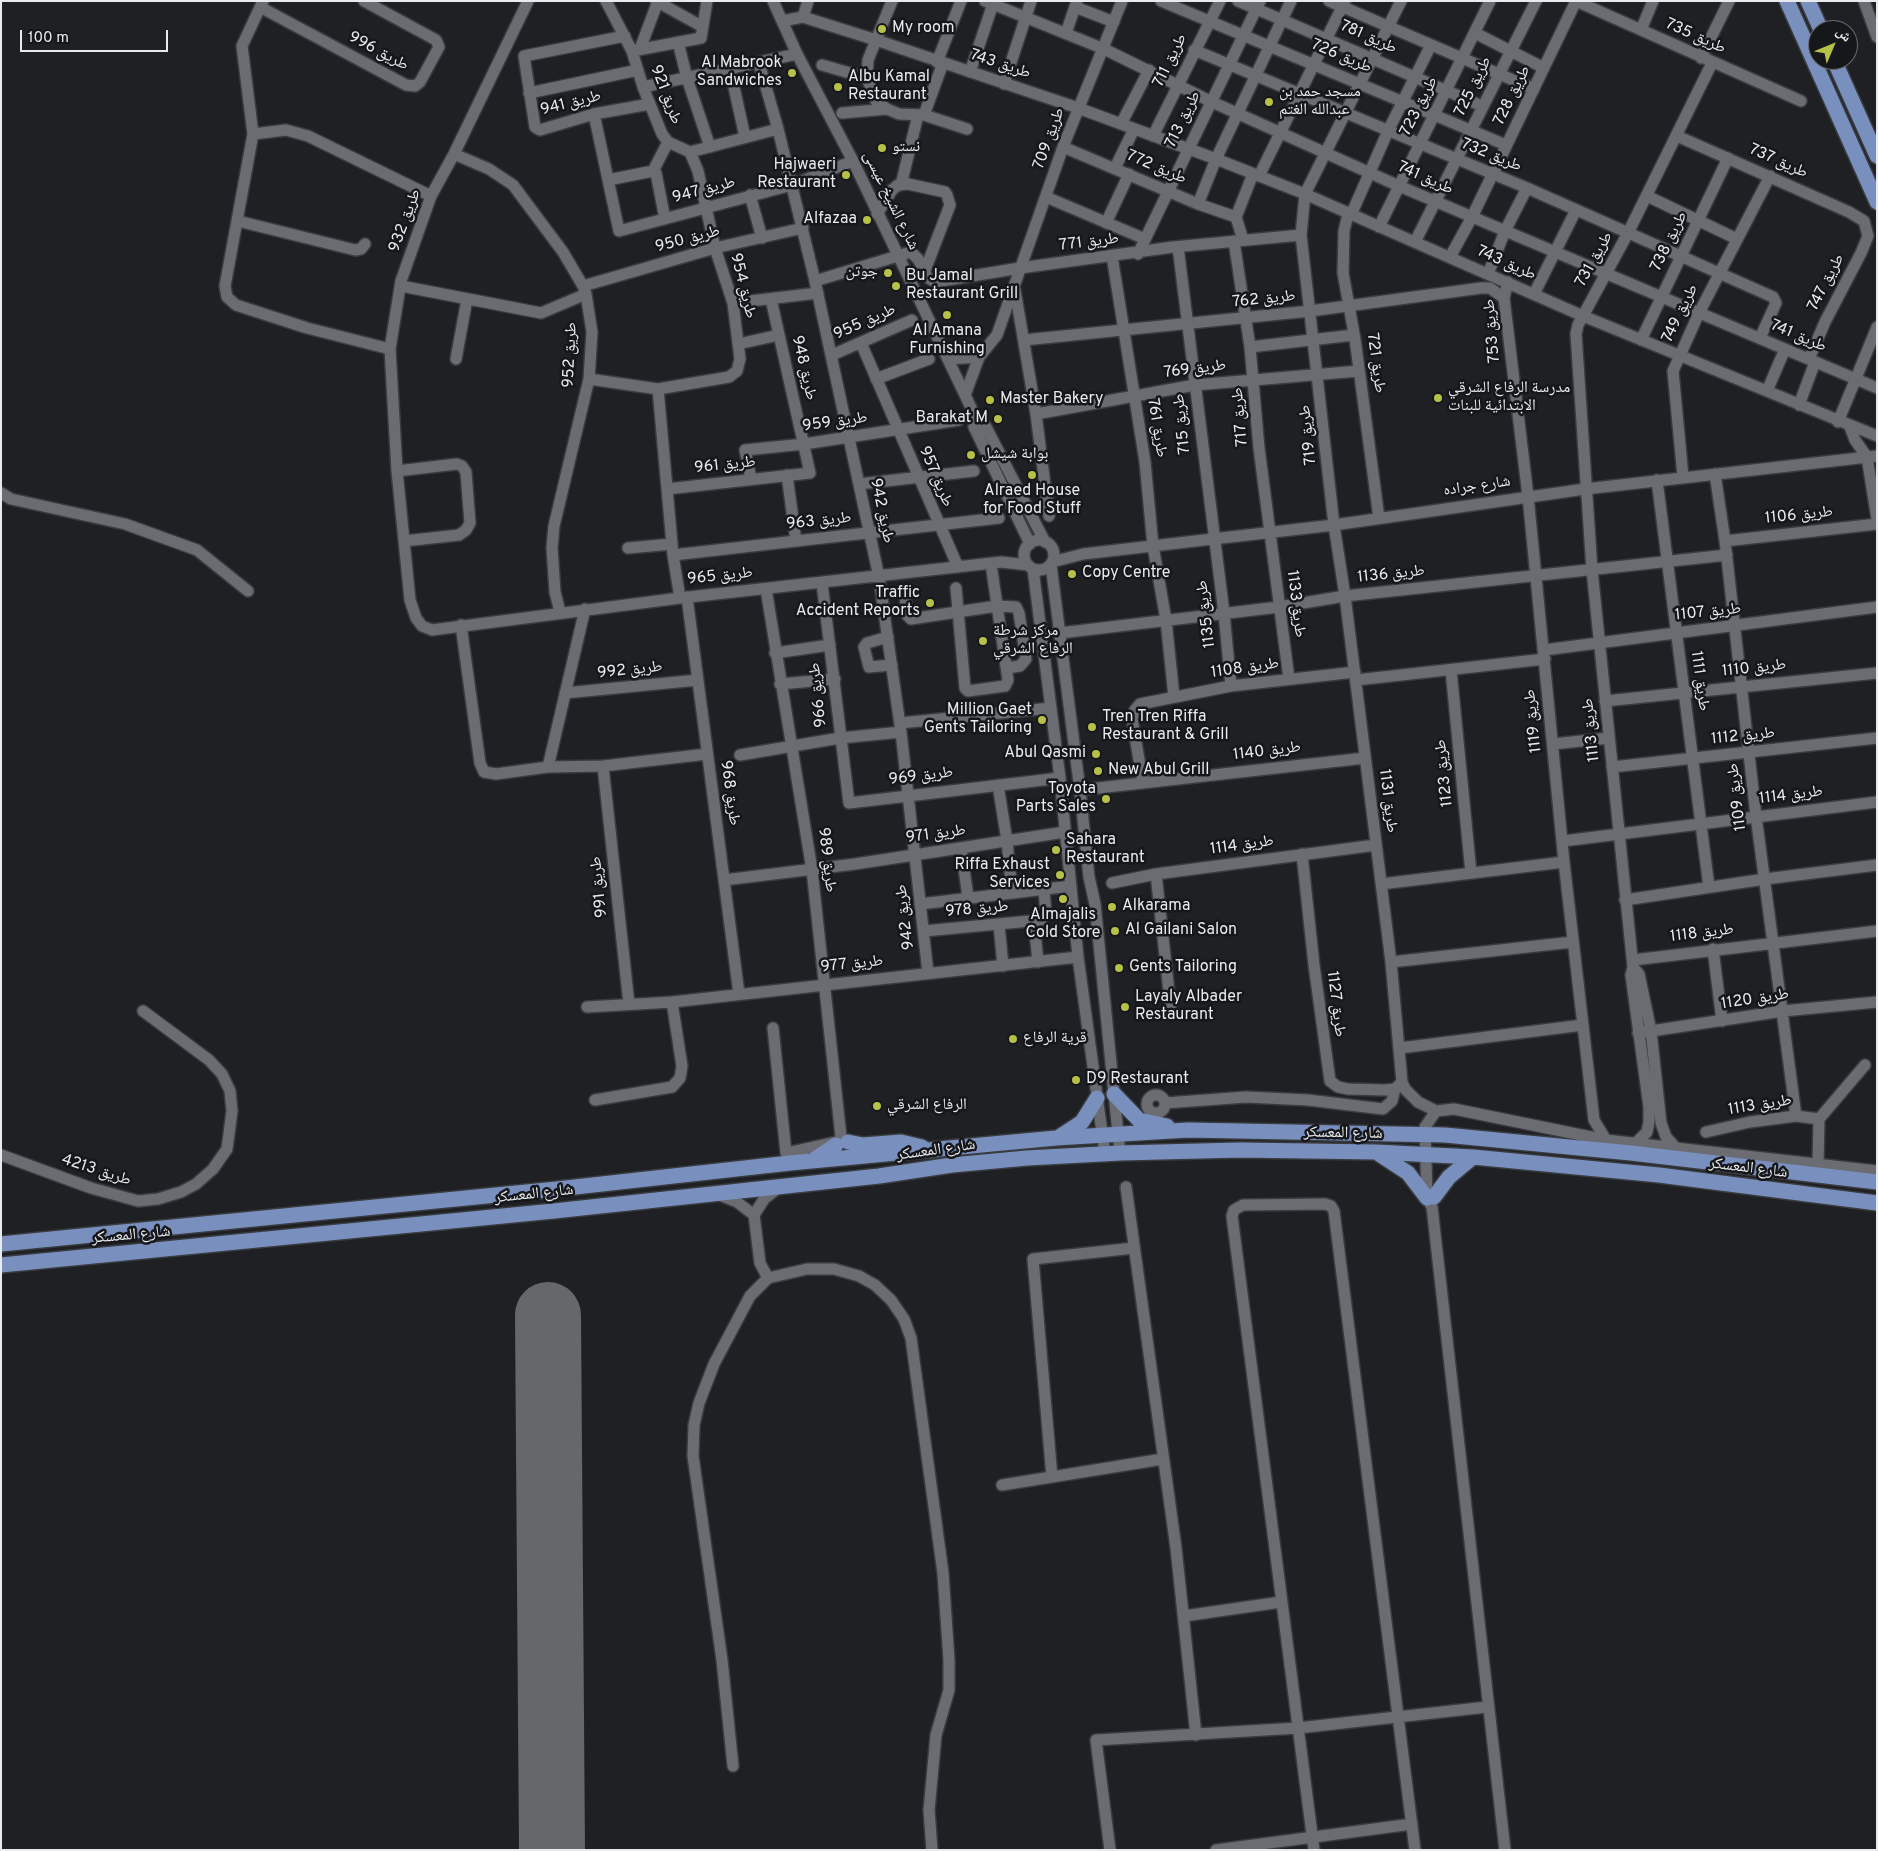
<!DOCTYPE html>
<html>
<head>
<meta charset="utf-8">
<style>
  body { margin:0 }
  #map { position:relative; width:1878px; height:1851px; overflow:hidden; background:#1e2024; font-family:Overpass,"Noto Naskh Arabic",sans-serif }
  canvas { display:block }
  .frame { position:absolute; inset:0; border:2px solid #e8eaed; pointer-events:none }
  .north { position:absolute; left:1808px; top:20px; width:50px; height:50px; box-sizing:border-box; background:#15171b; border:1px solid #696b6f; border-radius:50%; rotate:45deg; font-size:14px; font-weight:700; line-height:20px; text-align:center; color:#e8eaed }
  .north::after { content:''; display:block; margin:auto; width:18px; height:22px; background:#b7c148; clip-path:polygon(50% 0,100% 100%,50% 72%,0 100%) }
  .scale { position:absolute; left:20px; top:30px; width:148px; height:22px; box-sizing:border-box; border:2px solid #e8eaed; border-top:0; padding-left:6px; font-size:15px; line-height:18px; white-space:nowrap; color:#e8eaed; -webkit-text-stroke:4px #15171b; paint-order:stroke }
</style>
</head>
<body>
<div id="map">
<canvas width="1878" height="1851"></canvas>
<div class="frame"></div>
<div class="north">ش</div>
<div class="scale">100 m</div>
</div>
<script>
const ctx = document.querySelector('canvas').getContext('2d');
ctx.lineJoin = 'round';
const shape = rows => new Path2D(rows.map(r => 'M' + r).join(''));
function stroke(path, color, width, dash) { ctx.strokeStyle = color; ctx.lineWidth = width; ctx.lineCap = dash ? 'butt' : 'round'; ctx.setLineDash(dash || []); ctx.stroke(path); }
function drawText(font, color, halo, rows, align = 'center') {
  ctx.font = font + ' Overpass,"Noto Naskh Arabic",sans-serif'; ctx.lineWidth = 5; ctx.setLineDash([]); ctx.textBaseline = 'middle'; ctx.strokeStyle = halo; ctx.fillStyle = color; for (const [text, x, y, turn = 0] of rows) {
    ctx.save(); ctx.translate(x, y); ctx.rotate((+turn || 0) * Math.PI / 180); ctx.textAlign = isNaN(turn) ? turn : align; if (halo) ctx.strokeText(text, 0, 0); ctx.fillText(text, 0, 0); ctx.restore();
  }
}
stroke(shape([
  [548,1315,552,1850]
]), '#65676a', 66);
const minor = shape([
  [263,1,242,46,253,134,225,286,227,297,236,305,307,328,390,349],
  [528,1,454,154,431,196,401,281,390,349,397,471,410,600,416,618,422,626,432,630,680,598,1001,562,1028,565],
  [606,1,632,51,643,87,662,134,668,142,690,152],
  [656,1,703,27],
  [773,1,797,54,853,161,965,395,975,416,986,427,1045,542],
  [985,1,1104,49,1212,102,1399,186,1877,388],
  [1161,1,1506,145],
  [1238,1,1482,106],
  [1329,1,1534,89],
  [1401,1,1305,194,1301,235,1334,525,1345,596,1391,962,1402,1082,1405,1089,1418,1102,1436,1111],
  [1576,1,1801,101],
  [1864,1,1877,37],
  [260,7,406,85,415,86,420,82,439,47,436,40,364,1],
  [1075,7,1114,22],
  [803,17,808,1],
  [782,21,803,17,876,40,1078,108,1216,159,1305,194,1583,316,1877,436],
  [1641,30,1653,1],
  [1066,33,1077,1],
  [1475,33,1544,68],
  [625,36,524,56,535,127,540,130,594,114,650,104],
  [678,42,687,78,710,147],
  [640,49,658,1],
  [1194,50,1527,188,1773,297,1776,303,1760,338],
  [632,51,701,38,707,1],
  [1701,58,1729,1],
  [937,62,961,1],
  [759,63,778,129,815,281,879,577,901,732,928,973],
  [822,65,867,78,876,101,887,109,899,114,924,115,967,129],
  [730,69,745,137],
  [970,72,993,4],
  [867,78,868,60,892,1],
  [1004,84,1031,1],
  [643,87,797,54],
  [529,93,638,70],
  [842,113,887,109],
  [594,114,619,231,792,185,853,161],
  [924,115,943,63],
  [1121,124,1149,70],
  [253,134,286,130,308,136,431,196],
  [1153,136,1220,1],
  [1677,136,1849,212,1864,221,1868,236,1861,253,1825,322,1809,359],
  [1063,147,1198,204,1236,217],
  [690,152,778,129],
  [454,154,489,169,513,185,563,252,583,286,586,294,592,332,589,379,554,526,552,548,555,592,560,612],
  [1115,168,1134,129],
  [653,171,668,142],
  [1259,176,1345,1],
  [608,180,653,171,656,173,665,219],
  [901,185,918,115],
  [750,195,762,238],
  [1647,196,1737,239],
  [1046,197,1145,239],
  [1198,204,1216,159,1291,1],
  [877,214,892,190,898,185,908,184,945,192,947,195,950,205,924,273],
  [1348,214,1344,231,1343,273,1355,339,1379,518],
  [1351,215,1388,131,1431,45],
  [238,221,355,250,361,249,365,244],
  [1106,223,1129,174],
  [1379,227,1490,1],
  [1243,240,1236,217,1253,174],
  [1234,241,1250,347,1259,448,1289,679],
  [1415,242,1536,1],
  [1178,247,1224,613,1231,686],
  [1138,254,1260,1],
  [1112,256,1145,462,1153,546,1166,620,1174,697],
  [1450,257,1472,217,1576,1],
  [1488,274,1505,231,1527,188],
  [815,281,911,252,918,259,927,277,935,282,1020,268,1173,247,1301,235],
  [1508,282,1504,298,1528,496,1564,862,1594,1120,1606,1140],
  [401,286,541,313,586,294],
  [583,286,715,248,803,228],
  [1015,290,1036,414,1049,516],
  [1534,294,1576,210],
  [733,303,818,293],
  [1024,340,1310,311,1481,288,1490,288,1504,298],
  [1641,340,1728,158],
  [861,343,958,567],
  [738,344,779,335],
  [1250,347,1354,335],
  [832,355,912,320],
  [456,359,467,299],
  [948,359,979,357],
  [589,379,658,389,729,377,737,371,740,359,733,303,715,248,698,171,690,152],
  [876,379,929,359],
  [658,389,673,555,680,598],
  [1767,391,1785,349],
  [965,395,979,357,997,335,1063,147,1122,1],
  [1799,405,1815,362],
  [1036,414,1195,385,1359,371],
  [975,416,974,427,1030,544],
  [1838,422,1877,327],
  [1850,427,1855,440,1867,457,1877,519],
  [397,471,457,464,462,466,466,472,470,523,466,530,459,535,404,541],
  [1715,474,1725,541,1756,816,1796,1116],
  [787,475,796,541],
  [1683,477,1673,371,1699,313,1770,176],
  [751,479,745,450,804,444,959,420],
  [1657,480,1709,887],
  [859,484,974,471],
  [667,489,810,473,771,299],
  [1,493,11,499,125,524,197,550,248,591],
  '1024 555a15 15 0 1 1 30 0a15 15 0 1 1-30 0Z',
  [1725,541,1877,524],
  [628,548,672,544],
  [673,555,999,518],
  [1052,562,1083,554,1334,525,1585,489,1877,456],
  [1051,565,1080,790,1089,877,1095,904,1120,1153],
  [1033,569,1060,778,1078,957,1105,1154],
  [822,583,849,803,1060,778],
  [956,588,965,688,968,691,1005,686,1008,680,991,564],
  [766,589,812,870,841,1137],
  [905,596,907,615,911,619,997,606,1016,607,1019,613,1026,659,1020,666,1007,668],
  [687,597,739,994],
  [461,625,480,763,484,772,496,774,548,767,603,766,707,754],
  [1060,633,1279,607,1345,596,1727,555],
  [888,637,867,643,864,647,869,667,892,665],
  [1544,650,1877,607],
  [775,653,830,645],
  [1451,670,1471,873],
  [1356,680,1545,659],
  [780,684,835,679],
  [565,693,698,680],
  [1605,701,1877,673],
  [900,723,1051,708],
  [1553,744,1609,738],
  [740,755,840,738,901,732],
  [603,766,629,1004],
  [548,767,585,609],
  [1612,767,1877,738],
  [1143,783,1132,719,1135,710,1140,704,1231,686,1355,672],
  [998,785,1007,841,1012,892],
  [1080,790,1365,758],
  [1563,841,1877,802],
  [961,848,968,897],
  [1302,854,1314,965,1330,1081,1338,1087,1348,1089,1385,1090,1395,1089,1402,1082],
  [1156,874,1171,1010],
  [724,880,855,864,1065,832],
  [1112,883,1156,874,1376,845],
  [1381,884,1564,862],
  [1625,900,1765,879,1877,865],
  [920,904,1071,886],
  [1034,922,1038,962],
  [999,925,1003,966],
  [924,931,1041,920,1046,914,1044,890],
  [1713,949,1722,1021],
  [1633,960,1877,931],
  [1391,962,1573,942],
  [1633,967,1639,974,1651,1031,1661,1123,1666,1137,1675,1147],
  [587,1007,672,1002,1078,957],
  [773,1028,786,1153,836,1142],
  [1638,1033,1783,1011,1877,1002],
  [1400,1048,1583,1025],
  '1147 1104a9 9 0 1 1 18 0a9 9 0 1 1-18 0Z',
  [595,1100,672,1087,680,1078,682,1066,672,1002],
  [1165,1103,1246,1097,1308,1100,1383,1109,1392,1101,1395,1089],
  [1706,1132,1750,1122,1796,1116,1819,1119],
  [1637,1142,1647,1132,1649,1122,1649,1107,1631,975,1633,967,1592,570,1576,334,1578,325,1628,233,1712,63],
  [1,1155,91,1188,138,1201,158,1199,181,1192,196,1184,213,1169,227,1149,232,1111,230,1091,222,1074,209,1060,143,1011],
  [1818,1165,1819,1119,1865,1065],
  [1126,1187,1176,1548,1196,1735],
  [717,1194,737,1202,754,1215],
  [768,1278,760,1263,754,1215,764,1199,781,1186],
  [1052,1477,1033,1259,1134,1248],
  [1002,1485,1163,1459],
  [1184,1616,1281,1602],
  [733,1766,722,1660,693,1456,694,1425,699,1403,714,1364,750,1296,768,1278,807,1269,834,1269,859,1276,875,1285,891,1300,904,1319,911,1338,943,1573,949,1660,949,1690,936,1735,929,1810,932,1850],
  [1110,1850,1096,1740,1298,1728,1487,1707],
  [1216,1850,1412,1824],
  [1314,1850,1232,1216,1234,1210,1243,1205,1325,1204,1331,1206,1334,1211,1415,1850],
  [1505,1850,1432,1207,1427,1198,1425,1127,1436,1111,1454,1109,1606,1140,1877,1171]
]);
const major = shape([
  [1787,1,1877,202],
  [1808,1,1821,30],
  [1834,60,1877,156],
  [1114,1094,1139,1120,1167,1126],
  [1059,1137,1082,1122,1097,1098],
  [848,1142,863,1145,901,1142,922,1147],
  [1379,1154,1408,1173,1427,1198],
  [812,1161,836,1145],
  [1434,1197,1449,1177,1473,1157],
  [1,1244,557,1189,790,1163,1056,1138,1188,1130,1445,1135,1631,1153,1877,1182],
  [1,1265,554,1211,879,1176,952,1165,1027,1158,1120,1153,1240,1150,1376,1152,1473,1157,1659,1175,1877,1203]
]);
stroke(minor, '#393b3f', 14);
stroke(major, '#393b3f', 18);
stroke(minor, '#6a6c72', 11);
stroke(major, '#7990bf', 15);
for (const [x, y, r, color] of [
  [882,29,5,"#b7c148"],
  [792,73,5,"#b7c148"],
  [838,87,5,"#b7c148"],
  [1269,102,5,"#b7c148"],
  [882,148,5,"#b7c148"],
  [846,175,5,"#b7c148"],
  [867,220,5,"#b7c148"],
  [888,273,5,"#b7c148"],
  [896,286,5,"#b7c148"],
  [947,315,5,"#b7c148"],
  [1438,398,5,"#b7c148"],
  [990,400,5,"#b7c148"],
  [998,419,5,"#b7c148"],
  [971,455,5,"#b7c148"],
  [1032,475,5,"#b7c148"],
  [1072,574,5,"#b7c148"],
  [930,603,5,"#b7c148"],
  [983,641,5,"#b7c148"],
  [1042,720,5,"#b7c148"],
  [1092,727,5,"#b7c148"],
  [1096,754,5,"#b7c148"],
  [1098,771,5,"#b7c148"],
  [1106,799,5,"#b7c148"],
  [1056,850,5,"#b7c148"],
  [1060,875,5,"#b7c148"],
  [1063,899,5,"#b7c148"],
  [1112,907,5,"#b7c148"],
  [1115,931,5,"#b7c148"],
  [1119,968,5,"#b7c148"],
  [1125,1007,5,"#b7c148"],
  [1013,1039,5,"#b7c148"],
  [1076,1080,5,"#b7c148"],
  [877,1106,5,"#b7c148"]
]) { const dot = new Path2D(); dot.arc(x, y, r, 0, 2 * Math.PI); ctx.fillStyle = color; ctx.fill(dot); stroke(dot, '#15171b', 2); }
drawText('16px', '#e8eaed', '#15171b', [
  ["My room",892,29],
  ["Al Mabrook",782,64,"right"],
  ["Sandwiches",782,82,"right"],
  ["Albu Kamal",848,78],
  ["Restaurant",848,96],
  ["مسجد حمد بن",1279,93],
  ["عبدالله الغتم",1279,111],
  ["نستو",892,148],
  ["Hajwaeri",836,166,"right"],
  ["Restaurant",836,184,"right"],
  ["Alfazaa",857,220,"right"],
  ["جوتن",878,273,"right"],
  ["Bu Jamal",906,277],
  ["Restaurant Grill",906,295],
  ["Al Amana",947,332,"center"],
  ["Furnishing",947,350,"center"],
  ["مدرسة الرفاع الشرقي",1448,389],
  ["الابتدائية للبنات",1448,407],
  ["Master Bakery",1000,400],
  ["Barakat M",988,419,"right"],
  ["بوابة شيشل",981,455],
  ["Alraed House",1032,492,"center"],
  ["for Food Stuff",1032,510,"center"],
  ["Copy Centre",1082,574],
  ["Traffic",920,594,"right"],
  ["Accident Reports",920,612,"right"],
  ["مركز شرطة",993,632],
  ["الرفاع الشرقي",993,650],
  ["Million Gaet",1032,711,"right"],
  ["Gents Tailoring",1032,729,"right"],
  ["Tren Tren Riffa",1102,718],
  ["Restaurant & Grill",1102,736],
  ["Abul Qasmi",1086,754,"right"],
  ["New Abul Grill",1108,771],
  ["Toyota",1096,790,"right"],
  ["Parts Sales",1096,808,"right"],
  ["Sahara",1066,841],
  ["Restaurant",1066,859],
  ["Riffa Exhaust",1050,866,"right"],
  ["Services",1050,884,"right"],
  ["Alkarama",1122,907],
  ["Almajalis",1063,916,"center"],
  ["Cold Store",1063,934,"center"],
  ["Al Gailani Salon",1125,931],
  ["Gents Tailoring",1129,968],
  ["Layaly Albader",1135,998],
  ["Restaurant",1135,1016],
  ["قرية الرفاع",1023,1039],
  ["D9 Restaurant",1086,1080],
  ["الرفاع الشرقي",887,1106]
], 'left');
drawText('16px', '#e8eaed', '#15171b', [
  ["طريق 735",1695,37,24],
  ["طريق 781",1368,38,24],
  ["طريق 996",378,52,28],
  ["طريق 726",1341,57,23],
  ["طريق 711",1171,61,-64],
  ["طريق 743",1000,65,18],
  ["طريق 725",1474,87,-64],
  ["طريق 921",665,95,69],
  ["طريق 728",1513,96,-64],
  ["طريق 941",571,104,-14],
  ["طريق 723",1420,107,-63],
  ["طريق 713",1184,120,-64],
  ["طريق 709",1050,139,-70],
  ["طريق 732",1491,156,22],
  ["طريق 737",1778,162,24],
  ["طريق 772",1156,168,23],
  ["طريق 741",1425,179,24],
  ["طريق 947",704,191,-15],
  ["شارع الشيخ عيسى",890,201,64],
  ["طريق 932",406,221,-70],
  ["طريق 950",688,240,-15],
  ["طريق 738",1670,242,-64],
  ["طريق 771",1089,243,-7],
  ["طريق 731",1595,260,-61],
  ["طريق 743",1506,264,24],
  ["طريق 747",1827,283,-63],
  ["طريق 954",742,286,76],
  ["طريق 762",1264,300,-6],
  ["طريق 749",1681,314,-64],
  ["طريق 955",865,323,-24],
  ["طريق 753",1493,331,-95],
  ["طريق 741",1798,337,23],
  ["طريق 952",571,355,-87],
  ["طريق 721",1375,363,82],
  ["طريق 948",803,368,77],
  ["طريق 769",1195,370,-7],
  ["طريق 717",1241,417,-95],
  ["طريق 959",835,423,-8],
  ["طريق 715",1183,424,-96],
  ["طريق 761",1156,428,81],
  ["طريق 719",1309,435,-96],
  ["طريق 961",725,466,-6],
  ["طريق 957",935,477,67],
  ["شارع جراده",1477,487,-8],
  ["طريق 942",881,511,78],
  ["طريق 1106",1799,516,-6],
  ["طريق 963",819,522,-6],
  ["طريق 1136",1391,575,-6],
  ["طريق 965",720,577,-6],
  ["طريق 1133",1295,604,83],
  ["طريق 1107",1708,613,-6],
  ["طريق 1135",1207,614,-97],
  ["طريق 1108",1245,669,-8],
  ["طريق 1110",1754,669,-6],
  ["طريق 992",630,671,-6],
  ["طريق 1111",1699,681,82],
  ["طريق 966",819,695,-96],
  ["طريق 1119",1534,721,-96],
  ["طريق 1113",1592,730,-96],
  ["طريق 1112",1743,737,-6],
  ["طريق 1140",1267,752,-7],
  ["طريق 1123",1445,773,-96],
  ["طريق 969",921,777,-7],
  ["طريق 968",729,793,82],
  ["طريق 1114",1791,796,-7],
  ["طريق 1109",1738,797,-97],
  ["طريق 1131",1387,801,83],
  ["طريق 971",936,835,-8],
  ["طريق 1114",1242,846,-8],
  ["طريق 989",826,860,83],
  ["طريق 991",600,887,-96],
  ["طريق 978",977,910,-5],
  ["طريق 942",906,917,-97],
  ["طريق 1118",1702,934,-7],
  ["طريق 977",852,965,-6],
  ["طريق 1120",1755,1000,-9],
  ["طريق 1127",1335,1004,83],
  ["طريق 1113",1760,1106,-9],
  ["شارع المعسكر",1343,1134,1],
  ["شارع المعسكر",936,1151,-8],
  ["شارع المعسكر",1748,1169,7],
  ["طريق 4213",96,1171,18],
  ["شارع المعسكر",534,1195,-6],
  ["شارع المعسكر",131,1236,-5]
]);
</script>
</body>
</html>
